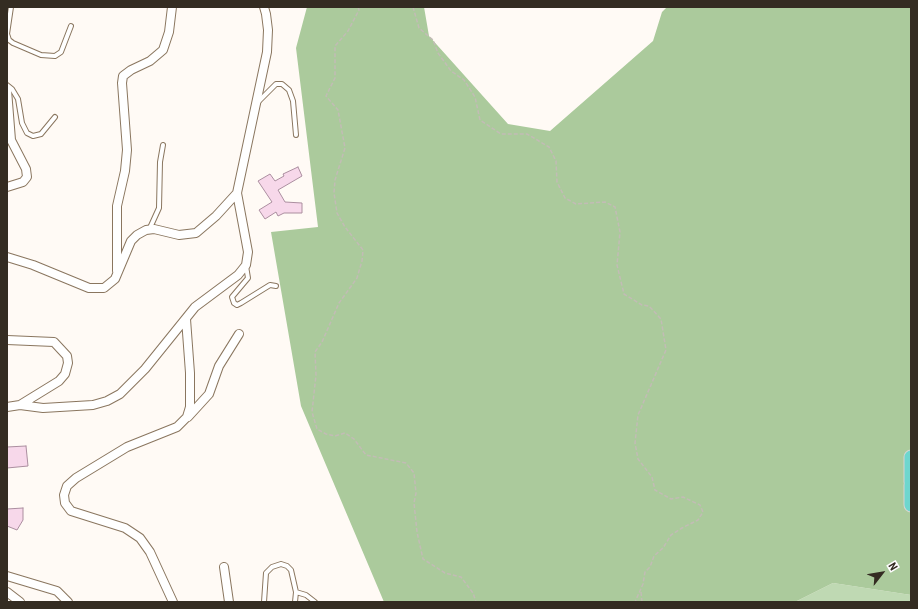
<!DOCTYPE html>
<html>
<head>
<meta charset="utf-8">
<style>
  body { margin:0 }
  #map { position:relative; width:918px; height:609px; overflow:hidden; background:#fffaf5; font-family:"Roboto Condensed",sans-serif }
  canvas { display:block }
  .frame { position:absolute; inset:0; border:8px solid #342c22; pointer-events:none }
  .north { position:absolute; left:862px; top:553px; width:40px; height:40px; -webkit-text-stroke:3px #fff; paint-order:stroke; rotate:59deg; font-size:11px; font-weight:700; line-height:16px; text-align:center; color:#342c22 }
  .north::after { content:''; display:block; margin:auto; width:14px; height:18px; background:#342c22; clip-path:polygon(50% 0,100% 100%,50% 72%,0 100%) }
</style>
</head>
<body>
<div id="map">
<canvas width="918" height="609"></canvas>
<div class="frame"></div>
<div class="north">N</div>
</div>
<script>
const ctx = document.querySelector('canvas').getContext('2d');
ctx.lineJoin = 'round';
function fill(path, color) { ctx.fillStyle = color; ctx.fill(path, 'evenodd'); }
const shape = rows => new Path2D(rows.map(r => 'M' + r).join(''));
function stroke(path, color, width, dash) { ctx.strokeStyle = color; ctx.lineWidth = width; ctx.lineCap = dash ? 'butt' : 'round'; ctx.setLineDash(dash || []); ctx.stroke(path); }
fill(shape([
  [833,583,911,595,911,602,795,602]
]), '#bfd9b3');
fill(shape([
  [307,7,424,7,429,36,508,124,550,131,653,41,662,12,667,7,911,7,911,595,833,583,795,602,384,602,301,406,271,232,318,227,296,48]
]), '#abca9c');
const building = shape([
  [298,167,302,176,278,190,285,202,302,203,302,213,284,213,278,216,276,212,265,219,259,210,272,202,258,181,270,174,275,181,284,176,283,174,298,167],
  [26,446,28,466,7,468,7,447,26,446],
  [23,508,23,520,17,530,7,526,7,509,23,508]
]);
fill(building, '#f7d8ea');
stroke(building, '#ab8e9f', 1);
const lane = shape([
  [11,7,7,34,9,40,13,43,41,55,55,56,61,52,71,26],
  [7,85,12,89,18,99,22,123,27,133,33,136,41,134,55,117],
  [258,102,276,84,282,84,289,90,293,101,296,135],
  [149,230,159,208,160,162,163,145],
  [246,266,248,278,232,297,234,303,237,305,241,303,270,285,276,286],
  [296,592,306,595,315,602],
  [264,602,266,573,272,567,281,564,287,566,291,570,296,592,295,602]
]);
const street = shape([
  [7,90,11,140,26,169,27,177,23,182,7,187],
  [7,257,33,265,89,288,104,288,115,279,131,241,137,235,146,230,154,229,179,235,196,233,216,216,237,193],
  [117,271,117,206,125,171,127,150,122,83,123,76,131,70,150,61,163,50,169,32,172,7],
  [7,340,54,342,67,356,68,363,65,374,59,381,20,405],
  [7,407,20,405,43,408,93,405,107,401,120,394,145,369,195,307,238,275,246,265,248,252,237,193,267,52,268,30,266,14,264,7],
  [188,417,209,394,219,366,239,334],
  [224,567,229,602],
  [7,576,57,591,68,602],
  [7,592,20,602],
  [173,602,150,552,140,538,125,528,71,511,65,503,64,495,67,486,76,478,127,447,177,427,187,417,190,407,190,373,186,319]
]);
const primary = shape([
  [911,457,911,482],
  [911,485,911,505]
]);
stroke(lane, '#8a765f', 6);
stroke(street, '#8a765f', 10);
stroke(primary, '#d6d5d3', 15);
stroke(shape([
  [358,7,359,10,348,31,335,46,335,78,326,96,338,110,345,148,335,180,334,193,337,213,345,227,363,250,362,261,357,278,339,303,322,342,315,352,316,375,312,412,317,429,326,434,335,436,345,433,354,439,366,455,406,463,414,473,416,493,414,503,417,532,423,559,445,573,461,577,473,593,476,602],
  [413,7,419,28,433,40,438,53,451,71,464,80,475,97,480,120,501,134,527,134,549,147,556,161,557,182,565,198,576,204,605,202,615,207,620,232,617,265,624,294,642,305,649,306,661,319,666,350,638,415,635,443,638,459,652,477,655,490,671,499,683,497,700,505,703,512,698,520,682,528,671,535,663,548,654,556,650,567,645,572,643,584,635,602],
  [641,592,642,602]
]), '#c2bcb5', 1.5, [4, 2]);
stroke(lane, '#fff', 4);
stroke(street, '#fff', 8);
stroke(primary, '#6ed6ce', 13);
</script>
</body>
</html>
